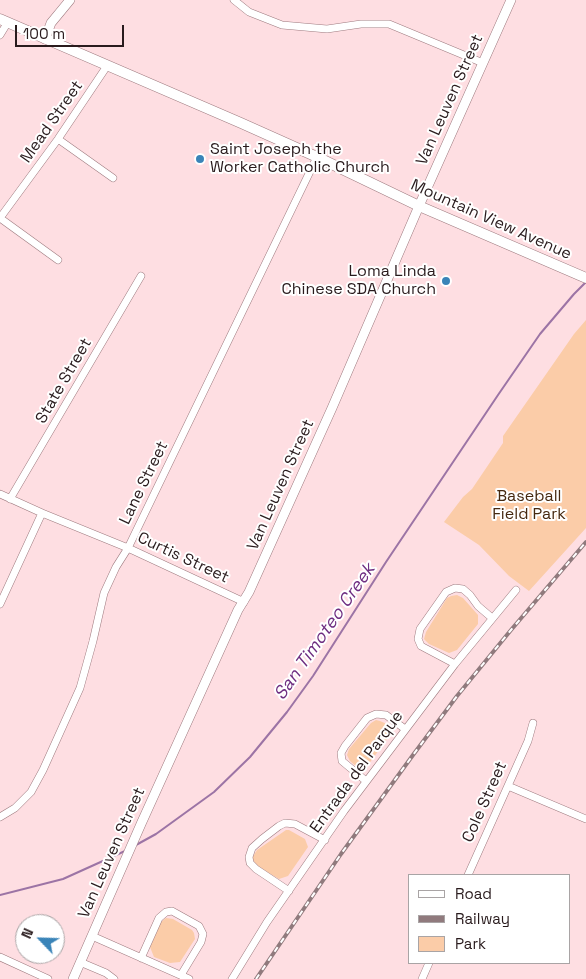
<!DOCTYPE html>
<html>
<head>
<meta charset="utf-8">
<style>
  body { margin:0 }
  #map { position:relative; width:586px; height:979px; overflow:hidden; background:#fedee2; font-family:"Space Grotesk",sans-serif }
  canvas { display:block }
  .legend { position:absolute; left:408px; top:874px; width:162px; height:90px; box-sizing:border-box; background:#fff; border:1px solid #a9a4a5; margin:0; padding:6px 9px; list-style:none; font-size:15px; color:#291b1d }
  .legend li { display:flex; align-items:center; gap:10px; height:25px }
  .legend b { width:25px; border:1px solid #a9a4a5 }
  .north { position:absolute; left:15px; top:914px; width:50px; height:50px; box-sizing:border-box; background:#fff; border:1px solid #a9a4a5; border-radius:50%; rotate:294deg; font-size:14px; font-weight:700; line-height:20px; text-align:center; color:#291b1d }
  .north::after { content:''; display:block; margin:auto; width:18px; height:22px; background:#3a84b8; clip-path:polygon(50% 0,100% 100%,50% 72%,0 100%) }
  .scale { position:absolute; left:15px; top:25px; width:109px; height:22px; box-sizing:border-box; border:2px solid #291b1d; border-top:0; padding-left:6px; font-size:15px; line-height:18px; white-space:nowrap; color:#291b1d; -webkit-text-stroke:4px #fff; paint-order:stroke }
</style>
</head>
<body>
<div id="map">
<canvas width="586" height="979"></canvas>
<ul class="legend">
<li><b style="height:6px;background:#fff"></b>Road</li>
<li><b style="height:6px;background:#907a7d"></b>Railway</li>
<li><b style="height:14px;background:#fbcca8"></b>Park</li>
</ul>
<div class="north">N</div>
<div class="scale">100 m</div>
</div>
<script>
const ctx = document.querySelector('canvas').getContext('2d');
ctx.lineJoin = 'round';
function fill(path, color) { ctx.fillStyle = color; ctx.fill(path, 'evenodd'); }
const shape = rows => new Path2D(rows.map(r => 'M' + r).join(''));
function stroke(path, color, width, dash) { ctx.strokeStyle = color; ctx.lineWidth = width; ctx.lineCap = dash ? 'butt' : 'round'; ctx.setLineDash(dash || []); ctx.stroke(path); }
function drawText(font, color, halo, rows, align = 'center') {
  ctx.font = font + ' "Space Grotesk",sans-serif'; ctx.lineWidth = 4; ctx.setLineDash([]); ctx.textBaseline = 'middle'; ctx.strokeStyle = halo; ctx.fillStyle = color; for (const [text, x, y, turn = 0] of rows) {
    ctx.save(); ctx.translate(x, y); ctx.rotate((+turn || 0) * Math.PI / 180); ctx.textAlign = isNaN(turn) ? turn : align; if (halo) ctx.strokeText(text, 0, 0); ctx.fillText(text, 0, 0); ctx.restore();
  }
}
fill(shape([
  [586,320,586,528,529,591,509,576,479,545,444,522,463,497,472,489,503,443,503,436,574,334],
  [457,595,463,598,478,615,478,624,457,650,449,653,429,644,424,639,426,632,447,598,451,596],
  [376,720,380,721,389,725,390,735,368,765,359,769,350,761,347,755,349,749,371,723],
  [286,830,289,830,305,839,308,847,288,876,279,879,257,866,252,858,257,850],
  [166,918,173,919,192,930,194,933,195,939,180,962,170,963,154,957,150,947,161,922]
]), '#fbcca8');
stroke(shape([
  [136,845,156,834,214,792,250,757,287,712,313,676,386,562,498,395,540,334,574,294,586,282],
  [0,895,63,879,125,851]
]), '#9c74a5', 2);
const minor = shape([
  [234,0,249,12,282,25,327,29,361,24,389,24,483,63],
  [0,35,8,22],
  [58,139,113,178],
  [0,218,58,139,107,66],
  [0,218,58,260],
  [0,494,42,513,128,548,244,602],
  [10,499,141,276],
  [0,604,42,513],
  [455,664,421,646,418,639,420,629,446,592,455,588,463,589,470,595,478,606,492,618],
  [366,781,342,761,341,753,345,746,367,718,376,714,386,715,405,729],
  [508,786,586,819],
  [0,817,15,808,31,792,43,770,80,688,93,641,104,593,116,567,128,548,317,157],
  [468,875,528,741,533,723],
  [289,891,256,869,250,863,249,857,252,848,262,839,279,826,285,823,295,824,325,840],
  [92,936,189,979],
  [0,957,48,979],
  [141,958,159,918,166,912,172,911,199,926,203,934,201,942,181,975],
  [80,962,106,973,114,979],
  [232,979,267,922,344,811,455,664,516,590],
  [422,979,429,963]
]);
const tertiary = shape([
  [45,39,51,23,70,0],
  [73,979,141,824,238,610,249,592,332,408,419,206,511,0]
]);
const secondary = shape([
  [0,19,241,123,317,157,419,206,586,278]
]);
stroke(minor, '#9e7a7f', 8);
stroke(tertiary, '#9e7a7f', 10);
stroke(secondary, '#9e7a7f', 11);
stroke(minor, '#fff', 7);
stroke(tertiary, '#fff', 9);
stroke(secondary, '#fff', 10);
const rail = shape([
  [256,979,341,854,413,755,457,696,511,630,586,542]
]);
stroke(rail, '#907a7d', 4);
stroke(rail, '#fff', 2, [5.5]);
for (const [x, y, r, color] of [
  [200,159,5,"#3a84b8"],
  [446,281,5,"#3a84b8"]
]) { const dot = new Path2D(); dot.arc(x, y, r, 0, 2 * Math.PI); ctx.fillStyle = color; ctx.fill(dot); stroke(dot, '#fff', 2); }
drawText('16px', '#291b1d', '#fff', [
  ["Van Leuven Street",450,100,-66],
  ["Mead Street",52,122,-55],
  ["Mountain View Avenue",491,220,24],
  ["State Street",64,381,-60],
  ["Lane Street",144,483,-64],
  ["Van Leuven Street",281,485,-66],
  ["Curtis Street",183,558,25],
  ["Entrada del Parque",357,772,-54],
  ["Cole Street",485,802,-66],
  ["Van Leuven Street",112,853,-66]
]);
drawText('16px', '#291b1d', '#fff', [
  ["Saint Joseph the",210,150],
  ["Worker Catholic Church",210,168],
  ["Loma Linda",436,272,"right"],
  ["Chinese SDA Church",436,290,"right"]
], 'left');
drawText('16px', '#462910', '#fff', [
  ["Baseball",529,497],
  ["Field Park",529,515]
]);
drawText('italic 18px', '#6f2f82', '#fff', [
  ["San Timoteo Creek",325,632,-55]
]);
</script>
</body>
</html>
